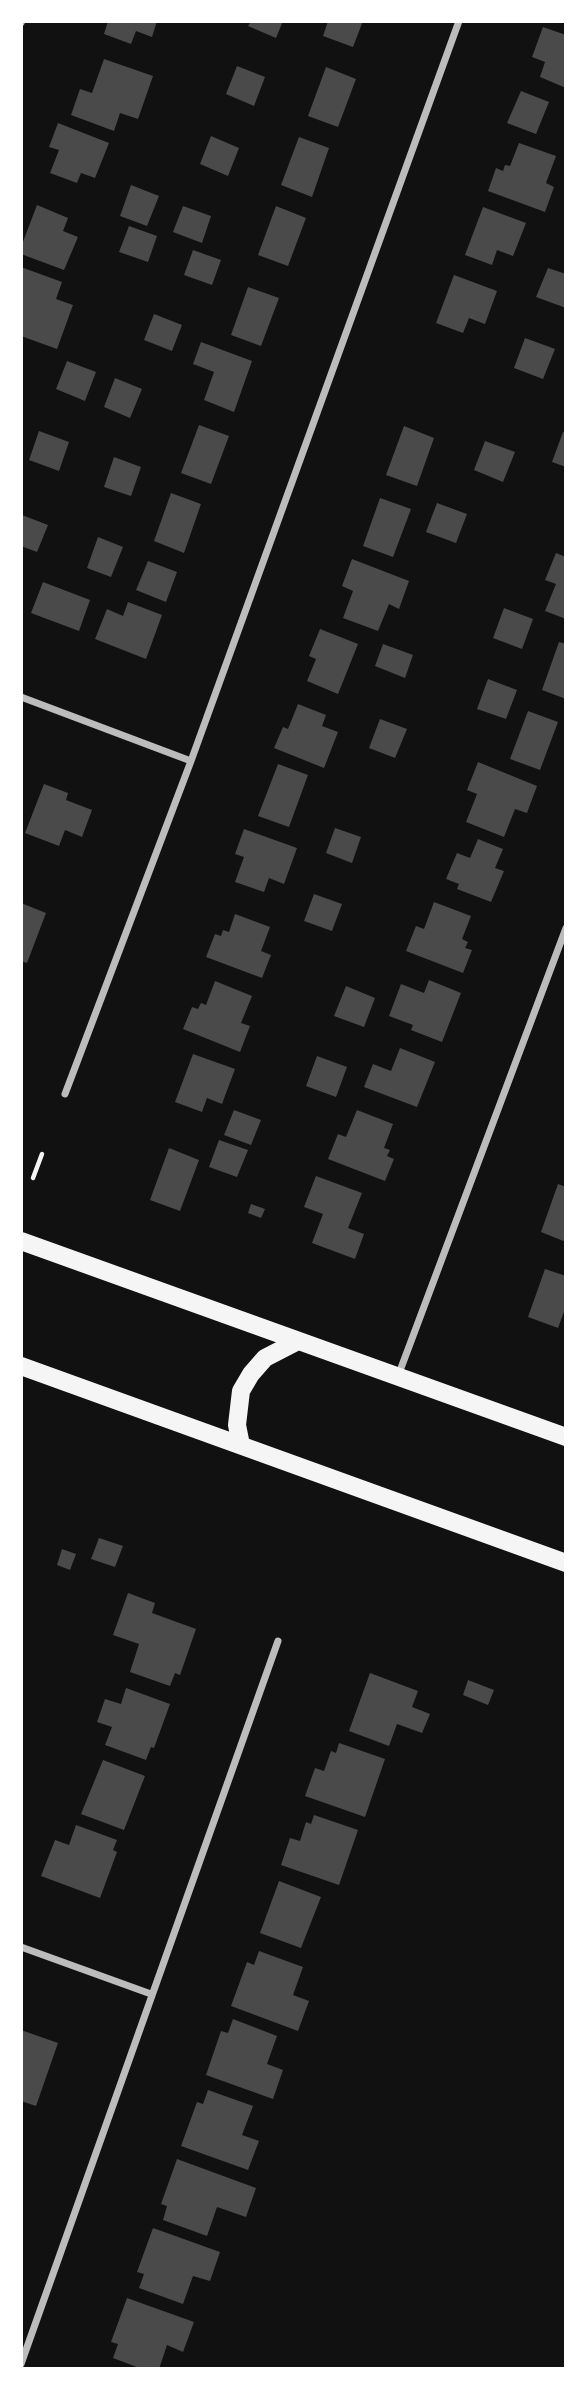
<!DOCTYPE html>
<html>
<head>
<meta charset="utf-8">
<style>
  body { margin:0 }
  #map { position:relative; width:587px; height:2390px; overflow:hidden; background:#111; font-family:Spectral,serif }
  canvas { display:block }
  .frame { position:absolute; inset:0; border:23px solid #fff; pointer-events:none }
</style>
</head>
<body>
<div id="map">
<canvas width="587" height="2390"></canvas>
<div class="frame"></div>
</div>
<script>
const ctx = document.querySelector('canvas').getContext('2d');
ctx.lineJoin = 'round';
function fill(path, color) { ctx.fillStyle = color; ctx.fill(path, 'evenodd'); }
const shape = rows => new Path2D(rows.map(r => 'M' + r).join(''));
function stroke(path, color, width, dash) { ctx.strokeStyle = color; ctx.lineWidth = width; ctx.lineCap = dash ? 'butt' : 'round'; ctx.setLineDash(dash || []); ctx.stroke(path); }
fill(shape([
  [108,21,157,21,152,37,136,31,131,44,104,34],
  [251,21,283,21,276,38,248,26],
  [328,21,363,21,353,47,323,36],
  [543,27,566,35,566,88,540,77,545,62,532,57],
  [104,59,153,76,138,119,120,113,114,131,71,115,80,89,92,93],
  [237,66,265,77,254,106,226,94],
  [326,67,356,79,338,127,308,116],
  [521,91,549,102,536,134,507,123],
  [58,123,109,143,95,178,81,173,77,183,50,173,59,150,49,147],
  [211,136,239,148,228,176,200,164],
  [299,137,329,148,312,197,281,185],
  [519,143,556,156,546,183,554,187,545,212,488,191,496,168,503,171,505,165,510,166],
  [131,185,159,196,147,226,120,216],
  [37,205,68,218,63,231,78,237,64,270,21,254,21,247],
  [183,206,211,216,202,243,173,232],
  [276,206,306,218,288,266,258,255],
  [483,207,526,223,513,256,497,250,492,265,465,255],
  [129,226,157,236,148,262,119,252],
  [193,250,221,260,212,285,184,275],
  [21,267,62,282,56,299,73,305,57,349,21,336],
  [548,268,566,274,566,308,536,297],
  [454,275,497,291,485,324,469,318,463,333,436,323],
  [248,287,279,298,261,346,231,335],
  [154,314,182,325,172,351,144,340],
  [525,338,555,349,543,379,514,368],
  [201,342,252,361,234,412,204,400,214,372,193,364],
  [67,361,96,372,85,401,56,389],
  [115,378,142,389,130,418,104,407],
  [199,425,229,436,211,484,181,473],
  [404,426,434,438,417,486,386,475],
  [39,431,69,442,59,471,29,460],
  [563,432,566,433,566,467,552,462],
  [485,441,515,452,503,482,474,470],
  [114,457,141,467,131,496,104,487],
  [171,493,201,504,184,553,154,541],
  [380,498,411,509,393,557,363,546],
  [437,503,467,514,456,543,426,532],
  [22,515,48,525,37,552,21,546],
  [98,537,123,547,111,577,87,568],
  [556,553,566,557,566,619,545,611,556,584,545,580],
  [352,559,409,581,399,609,389,604,378,631,343,618,353,591,342,586],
  [148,561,177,572,166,602,136,590],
  [43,582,90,600,79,631,31,613],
  [128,602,162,615,146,659,95,639,107,609,123,616],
  [504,608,533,619,522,649,493,638],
  [320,629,358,644,338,694,307,681,316,659,309,656],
  [559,642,566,644,566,699,542,690],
  [383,644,413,655,405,678,375,666],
  [488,679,517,690,506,719,477,709],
  [298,704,326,715,322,726,338,732,324,768,274,748,283,727,288,729],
  [528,711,558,722,540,770,510,759],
  [380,719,407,729,395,758,369,748],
  [478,762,537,786,527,813,515,809,504,837,466,822,477,794,467,790],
  [278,764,308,775,289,827,258,816],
  [44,784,68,793,66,800,92,810,82,837,65,830,59,846,25,833],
  [335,828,361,837,352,863,326,853],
  [244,829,297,848,284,884,269,878,264,892,235,882,244,857,235,854],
  [478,839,503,849,495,868,504,871,491,902,457,889,459,884,446,879,457,853,470,858],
  [314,894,342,904,332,931,304,921],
  [434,902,471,916,462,939,468,942,465,948,472,950,463,973,406,951,416,926,424,929],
  [21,903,46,913,27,963,21,961],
  [235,914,270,927,261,951,271,955,262,978,206,957,215,934,221,936,223,930,229,932],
  [429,980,461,993,442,1042,411,1030,413,1025,389,1016,401,984,424,993],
  [215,981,252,996,241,1023,250,1026,240,1052,183,1029,192,1007,198,1009,201,1003,206,1005],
  [346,986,375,998,364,1027,334,1016],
  [400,1048,435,1062,417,1107,364,1087,373,1064,391,1071],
  [193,1054,235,1069,222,1104,207,1098,202,1112,175,1102],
  [317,1056,347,1067,336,1097,306,1086],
  [234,1110,261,1120,251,1145,224,1135],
  [357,1110,393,1124,384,1148,390,1150,387,1156,394,1159,385,1181,328,1159,338,1134,346,1137],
  [219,1140,248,1150,237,1177,209,1167],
  [169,1148,199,1160,180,1211,150,1200],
  [316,1176,362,1193,348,1228,364,1234,355,1259,312,1243,323,1214,304,1207],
  [558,1184,566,1187,566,1242,541,1232],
  [251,1204,265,1209,261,1218,248,1213],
  [545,1269,566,1276,566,1306,558,1328,528,1317],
  [99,1538,123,1546,115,1567,91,1559],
  [62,1549,76,1554,70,1570,57,1565],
  [128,1593,155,1603,152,1613,196,1629,180,1675,175,1673,170,1686,130,1672,139,1644,113,1635],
  [370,1673,418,1691,412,1707,430,1714,422,1733,397,1724,389,1746,349,1731],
  [468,1680,494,1690,488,1705,463,1695],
  [126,1688,170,1704,154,1748,151,1747,146,1760,105,1745,112,1727,97,1722,105,1699,121,1704],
  [339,1743,385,1759,365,1817,305,1796,315,1768,324,1771,331,1751,336,1753],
  [103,1760,145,1776,124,1830,81,1814],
  [314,1815,358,1830,339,1885,281,1865,290,1838,300,1841,306,1822,311,1824],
  [76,1825,117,1840,113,1850,117,1852,100,1898,41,1876,55,1840,69,1845],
  [279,1881,321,1897,301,1948,260,1933],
  [259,1951,303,1967,293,1995,309,2001,298,2031,231,2006,247,1962,254,1965],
  [233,2019,277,2036,267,2064,283,2070,273,2099,206,2075,221,2031,228,2033],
  [21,2030,58,2043,36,2106,21,2101],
  [208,2090,253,2106,242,2135,259,2141,248,2170,181,2146,197,2102,203,2104],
  [177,2159,256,2188,246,2217,217,2207,207,2236,163,2220,167,2206,161,2204],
  [153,2228,220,2252,210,2281,193,2276,183,2304,139,2288,144,2274,137,2272],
  [127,2298,194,2322,183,2352,167,2345,159,2369,142,2369,113,2358,118,2344,111,2342]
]), '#4a4a4a');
stroke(shape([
  [33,1178,42,1154]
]), '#f5f5f5', 4.5);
stroke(shape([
  [21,23,22,21],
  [21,697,191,761],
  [65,1094,191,761,459,21],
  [398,1376,566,928],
  [21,1947,151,1994],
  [21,2364,278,1641]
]), '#bcbcbc', 7);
stroke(shape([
  [21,1241,566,1437],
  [21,1366,566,1563],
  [241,1445,237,1425,241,1391,251,1374,265,1358,296,1342]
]), '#f5f5f5', 18);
</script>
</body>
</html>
